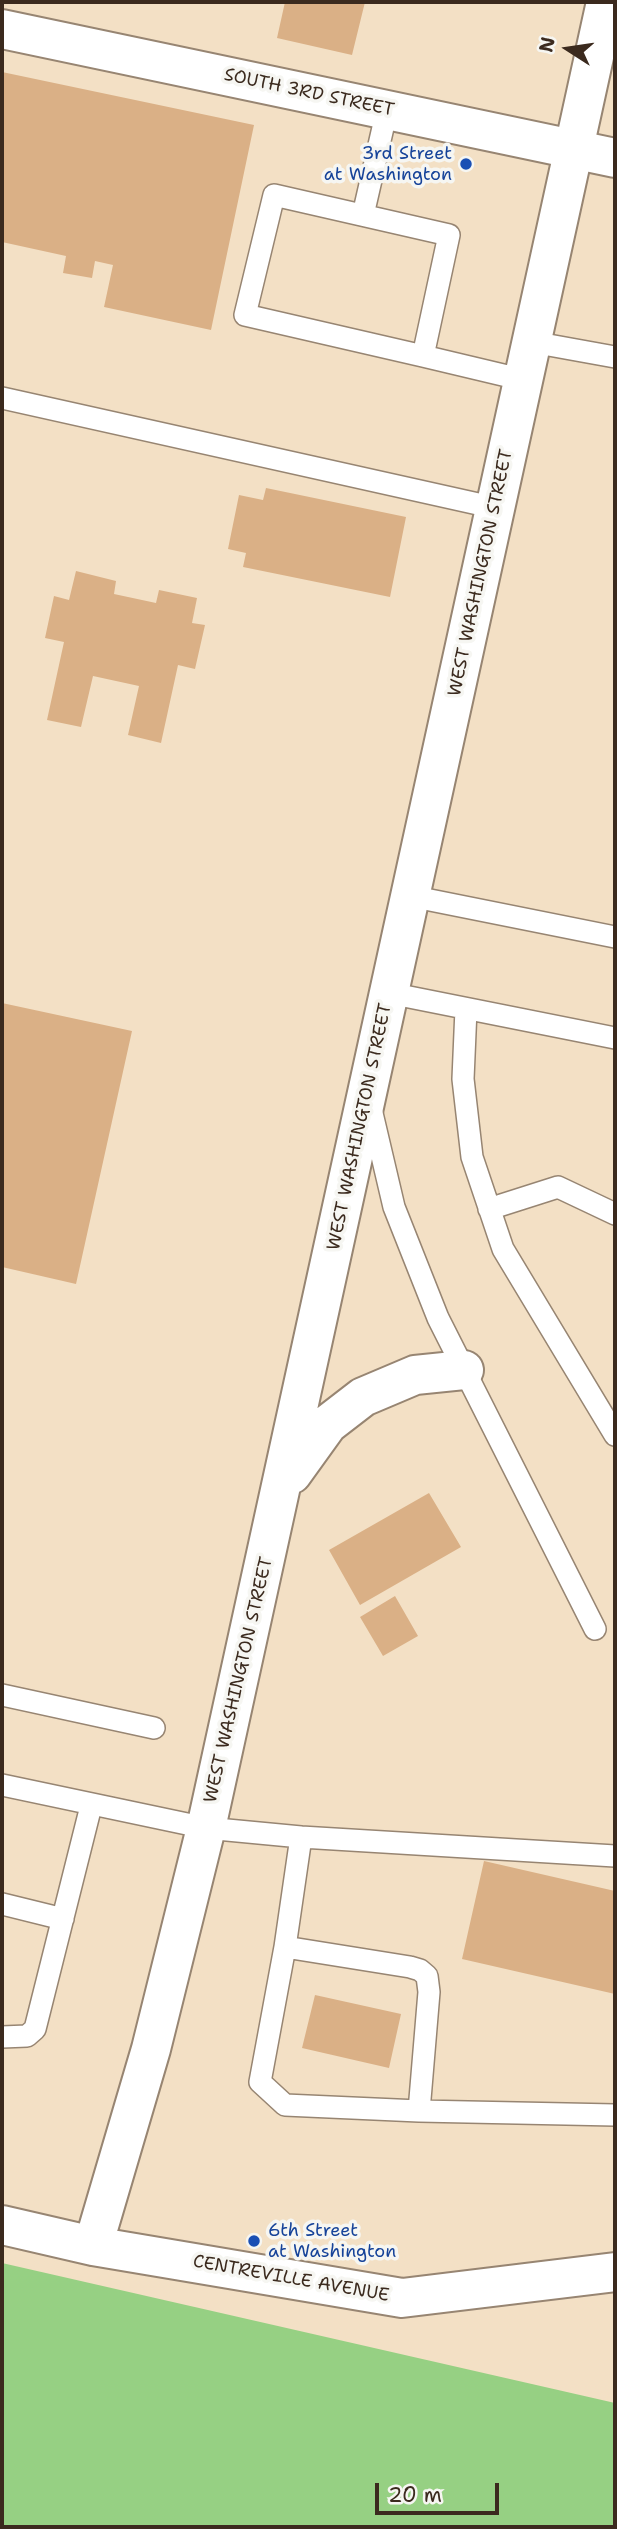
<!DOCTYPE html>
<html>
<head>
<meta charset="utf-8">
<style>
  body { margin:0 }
  #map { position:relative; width:617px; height:2529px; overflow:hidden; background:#f3e0c5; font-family:"Shantell Sans",sans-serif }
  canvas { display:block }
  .frame { position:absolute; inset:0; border:4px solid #3b2a1e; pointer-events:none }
  .north { position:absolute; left:533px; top:14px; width:70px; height:70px; -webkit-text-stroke:5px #f6f6f2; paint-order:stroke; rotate:282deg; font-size:19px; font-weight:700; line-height:28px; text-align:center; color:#3b2a1e }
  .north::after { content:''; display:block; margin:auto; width:24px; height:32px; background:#3b2a1e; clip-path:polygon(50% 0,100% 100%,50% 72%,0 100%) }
  .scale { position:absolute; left:375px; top:2483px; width:124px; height:32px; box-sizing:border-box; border:4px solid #3b2a1e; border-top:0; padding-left:9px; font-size:21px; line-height:24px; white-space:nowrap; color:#3b2a1e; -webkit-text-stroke:5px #f6f6f2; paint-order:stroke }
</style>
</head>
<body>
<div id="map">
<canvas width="617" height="2529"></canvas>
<div class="frame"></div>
<div class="north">N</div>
<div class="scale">20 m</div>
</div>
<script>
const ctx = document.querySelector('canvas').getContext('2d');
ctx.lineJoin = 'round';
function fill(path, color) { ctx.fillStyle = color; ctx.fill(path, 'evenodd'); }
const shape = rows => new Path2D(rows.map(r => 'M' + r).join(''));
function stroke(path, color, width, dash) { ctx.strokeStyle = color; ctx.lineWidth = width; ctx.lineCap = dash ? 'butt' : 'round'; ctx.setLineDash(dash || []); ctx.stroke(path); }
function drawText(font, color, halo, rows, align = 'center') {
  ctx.font = font + ' "Shantell Sans",sans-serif'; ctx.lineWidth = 7; ctx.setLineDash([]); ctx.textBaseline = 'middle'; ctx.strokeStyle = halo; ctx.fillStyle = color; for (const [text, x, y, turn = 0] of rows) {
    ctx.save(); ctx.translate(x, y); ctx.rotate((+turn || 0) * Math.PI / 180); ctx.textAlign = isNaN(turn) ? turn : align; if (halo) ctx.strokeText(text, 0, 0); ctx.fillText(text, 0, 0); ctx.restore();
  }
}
fill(shape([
  [2,2263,615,2403,615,2527,2,2527]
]), '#96d083');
fill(shape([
  [285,2,365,2,352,55,277,38],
  [2,72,254,125,211,330,104,307,113,265,95,261,92,278,63,273,66,256,2,242],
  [266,488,406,517,390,597,243,567,246,553,228,549,239,495,263,500],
  [76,571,116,581,114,594,156,603,159,590,197,598,192,623,205,625,195,669,178,665,161,743,128,735,139,686,93,676,81,727,47,720,64,642,45,638,54,596,69,600],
  [2,1003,132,1031,76,1284,2,1267],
  [429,1493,461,1547,360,1605,329,1550],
  [395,1596,418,1636,383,1656,360,1617],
  [484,1861,615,1891,615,1994,462,1959],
  [315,1995,401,2014,389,2068,302,2048]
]), '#dab086');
const service = shape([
  [363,215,387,110],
  [532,342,615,357],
  [423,356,449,235,274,195,245,315,423,356,524,380],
  [2,398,496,508],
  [410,896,615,937],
  [389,993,615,1038],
  [466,1009,463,1079,472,1157,503,1249,615,1435],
  [371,1109,394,1207,438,1318,595,1629],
  [489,1209,558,1187,615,1214],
  [2,1695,154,1728],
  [2,1785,206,1828,301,1837],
  [2,1904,63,1919],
  [285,1947,260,2082,285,2105,419,2111,615,2115],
  [2,2037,27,2036,35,2029,91,1806],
  [419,2111,429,1992,427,1976,420,1970,410,1967,285,1947,301,1837,615,1856]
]);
const minor = shape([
  [2,29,615,158]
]);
const secondary = shape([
  [292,1474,328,1424,363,1397,415,1375,464,1370],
  [2,2225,93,2246,402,2298,615,2272],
  [93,2246,151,2049,206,1828,606,2]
]);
stroke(service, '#978572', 24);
stroke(minor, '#978572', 42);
stroke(secondary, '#978572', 42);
stroke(service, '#fff', 21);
stroke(minor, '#fff', 38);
stroke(secondary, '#fff', 38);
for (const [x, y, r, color] of [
  [466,164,7,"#1a4fb4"],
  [254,2241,7,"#1a4fb4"]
]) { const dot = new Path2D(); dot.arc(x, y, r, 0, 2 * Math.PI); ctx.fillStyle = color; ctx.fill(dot); stroke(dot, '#f6f6f2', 2.5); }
drawText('18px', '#3b2a1e', '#f6f6f2', [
  ["SOUTH 3RD STREET",309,93,12],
  ["WEST WASHINGTON STREET",481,573,-78],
  ["WEST WASHINGTON STREET",360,1127,-78],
  ["WEST WASHINGTON STREET",239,1680,-77],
  ["CENTREVILLE AVENUE",291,2279,10]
]);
drawText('18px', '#164399', '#f6f6f2', [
  ["3rd Street",452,154],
  ["at Washington",452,175],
  ["6th Street",268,2231,"left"],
  ["at Washington",268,2252,"left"]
], 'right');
</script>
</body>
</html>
